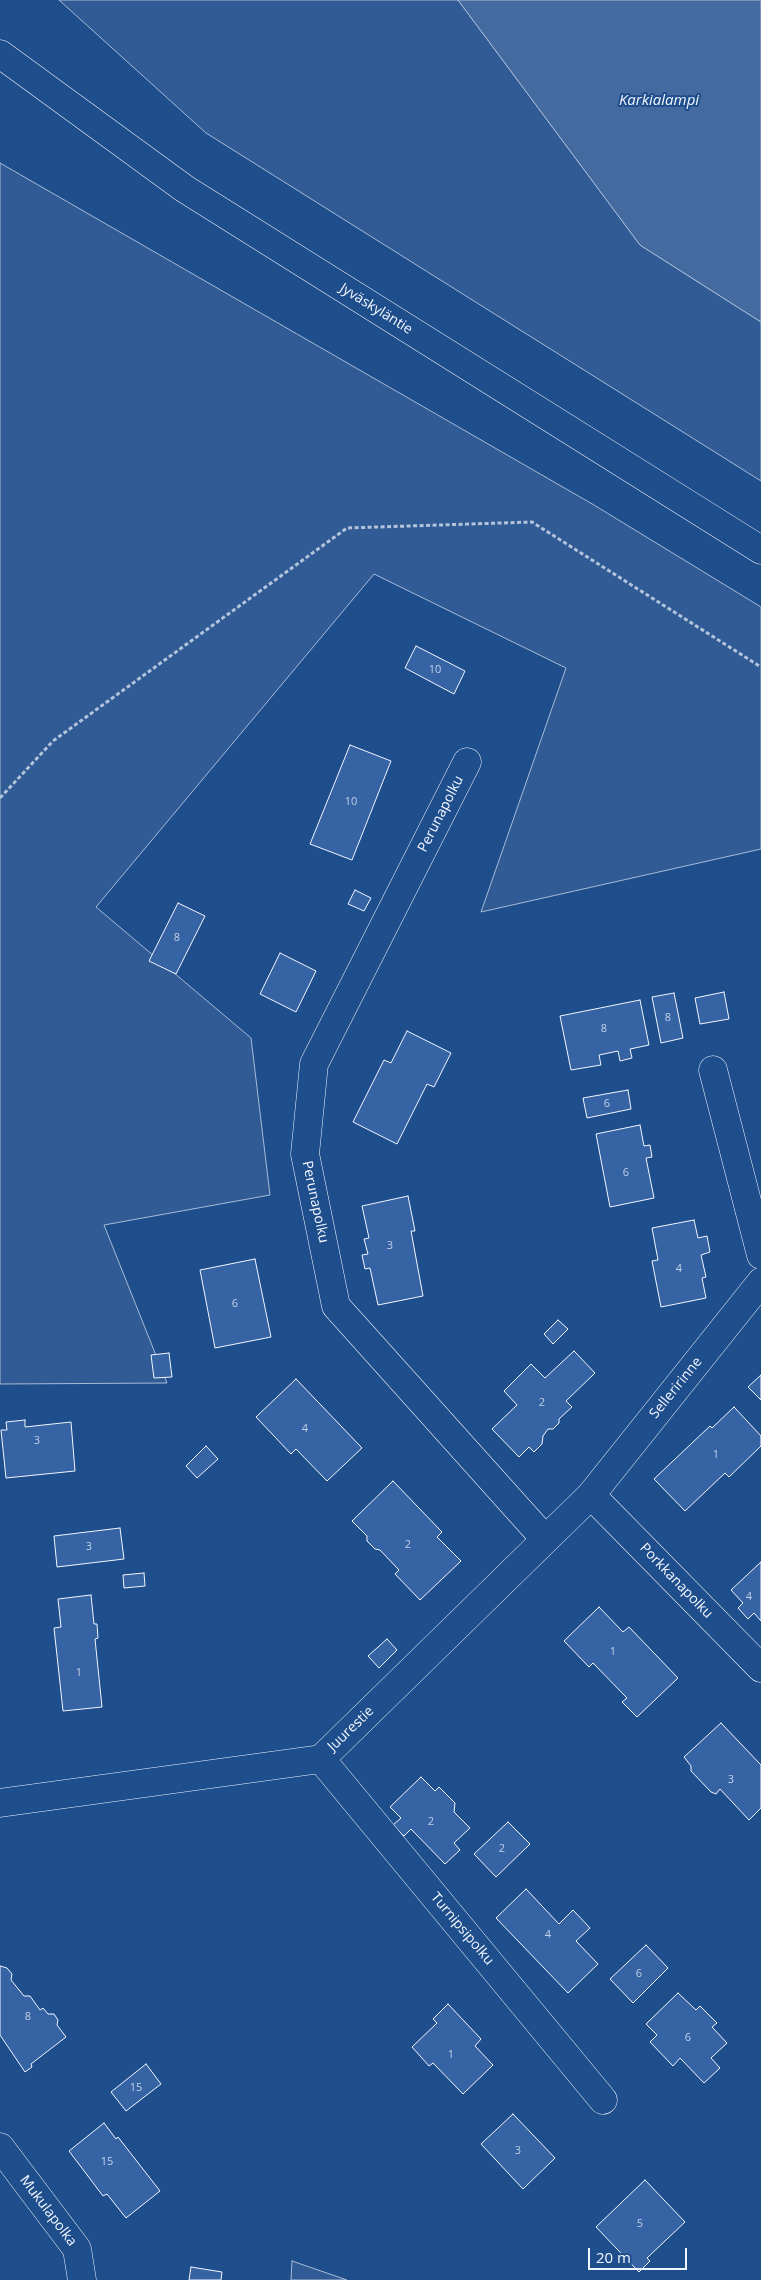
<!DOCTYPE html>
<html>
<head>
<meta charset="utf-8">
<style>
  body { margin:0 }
  #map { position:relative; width:761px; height:2280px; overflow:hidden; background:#1f4e8c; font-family:"Open Sans",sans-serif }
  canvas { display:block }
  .scale { position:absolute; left:588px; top:2248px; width:99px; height:22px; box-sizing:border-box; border:2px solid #f2f6ff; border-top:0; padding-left:6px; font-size:15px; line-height:18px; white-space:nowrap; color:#f2f6ff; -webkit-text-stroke:4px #1f4e8c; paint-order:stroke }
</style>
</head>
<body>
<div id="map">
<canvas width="761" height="2280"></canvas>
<div class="scale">20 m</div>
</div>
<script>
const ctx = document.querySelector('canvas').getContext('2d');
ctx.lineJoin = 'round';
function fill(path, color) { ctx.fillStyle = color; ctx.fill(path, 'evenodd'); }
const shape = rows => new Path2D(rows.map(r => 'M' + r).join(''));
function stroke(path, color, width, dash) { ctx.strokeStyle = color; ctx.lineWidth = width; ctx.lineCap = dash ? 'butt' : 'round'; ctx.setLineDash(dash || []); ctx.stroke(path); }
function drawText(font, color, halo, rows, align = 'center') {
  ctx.font = font + ' "Open Sans",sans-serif'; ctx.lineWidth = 4; ctx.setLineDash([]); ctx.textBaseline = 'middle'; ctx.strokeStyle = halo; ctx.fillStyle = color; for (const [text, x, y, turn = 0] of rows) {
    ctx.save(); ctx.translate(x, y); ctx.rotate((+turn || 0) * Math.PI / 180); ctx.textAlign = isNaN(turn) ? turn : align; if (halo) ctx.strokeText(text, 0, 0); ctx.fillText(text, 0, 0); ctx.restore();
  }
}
const built = shape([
  [59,0,458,0,640,245,761,322,761,481,206,133,59,0],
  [0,163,594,505,761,607,761,849,481,912,566,668,374,574,96,907,251,1038,270,1195,104,1225,167,1383,0,1384,0,163],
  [292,2261,347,2280,291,2280,292,2261]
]);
fill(built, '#305b95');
stroke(built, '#a8bbd7', 1);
const water = shape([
  [458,0,761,0,761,322,640,245,458,0]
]);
fill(water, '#446ba0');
stroke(water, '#a8bbd7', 1);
const building = shape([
  [416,646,465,671,454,694,405,668,416,646],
  [350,745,391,761,352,860,310,844,350,745],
  [355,890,371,898,364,911,348,904,355,890],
  [178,903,205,916,176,974,149,961,178,903],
  [280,953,316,971,296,1012,260,994,280,953],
  [724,992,729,1019,700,1024,695,998,724,992],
  [674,993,683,1038,661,1043,652,997,674,993],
  [640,1000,649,1045,630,1049,632,1058,620,1061,618,1051,599,1055,601,1065,571,1070,560,1016,640,1000],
  [407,1031,451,1053,434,1087,427,1084,397,1144,353,1122,384,1060,391,1063,407,1031],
  [628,1090,631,1109,587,1118,583,1098,628,1090],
  [640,1125,644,1146,650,1145,652,1157,646,1158,654,1198,610,1207,596,1134,640,1125],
  [408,1196,415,1231,411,1231,423,1296,378,1305,370,1268,365,1269,362,1255,368,1254,364,1239,369,1238,362,1206,408,1196],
  [694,1220,698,1238,707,1236,710,1252,701,1255,706,1277,702,1278,706,1298,661,1307,652,1261,658,1260,652,1228,694,1220],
  [255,1259,271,1337,215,1348,200,1270,255,1259],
  [558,1320,568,1329,553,1344,544,1334,558,1320],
  [574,1351,595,1373,566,1401,572,1407,559,1419,559,1423,553,1429,548,1429,543,1436,542,1444,534,1452,529,1447,519,1457,492,1429,517,1405,504,1391,531,1364,545,1378,574,1351],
  [169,1353,172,1377,154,1378,151,1355,169,1353],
  [761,1375,761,1400,748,1387,761,1375],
  [296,1379,362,1448,327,1481,296,1449,291,1454,256,1417,296,1379],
  [734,1407,761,1436,761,1446,729,1477,725,1473,685,1511,654,1479,710,1426,712,1428,734,1407],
  [25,1420,25,1427,71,1422,75,1471,6,1478,1,1430,7,1430,6,1422,25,1420],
  [206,1446,218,1459,197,1478,186,1466,206,1446],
  [393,1481,442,1532,437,1537,461,1561,420,1600,395,1574,399,1570,380,1550,375,1549,367,1541,367,1536,352,1521,393,1481],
  [120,1528,124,1559,57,1567,54,1536,120,1528],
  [761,1562,761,1621,754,1613,748,1619,738,1608,743,1603,731,1590,761,1562],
  [144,1573,145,1586,124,1588,123,1575,144,1573],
  [91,1595,94,1624,97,1624,98,1638,95,1639,102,1707,63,1711,54,1628,61,1627,58,1599,91,1595],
  [599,1607,623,1632,629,1627,678,1678,637,1717,622,1702,627,1698,593,1663,589,1667,564,1641,599,1607],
  [387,1639,397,1650,379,1668,368,1656,387,1639],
  [721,1723,761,1765,761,1808,749,1820,720,1789,716,1794,711,1792,691,1771,691,1766,684,1757,721,1723],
  [421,1777,435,1791,439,1787,455,1803,454,1812,470,1828,454,1843,460,1850,445,1864,411,1829,404,1836,393,1825,401,1818,390,1807,421,1777],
  [508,1822,530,1844,496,1877,474,1854,508,1822],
  [526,1889,559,1924,573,1910,590,1928,576,1941,598,1964,568,1993,496,1918,526,1889],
  [646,1945,668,1968,633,2003,610,1979,646,1945],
  [0,1966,7,1968,12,1974,11,1980,24,1996,30,1996,40,2010,43,2008,48,2014,54,2014,58,2020,57,2025,66,2037,31,2064,32,2067,25,2072,0,2035,0,1966],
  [678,1993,696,2010,700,2006,717,2023,712,2027,727,2043,711,2058,720,2068,704,2083,680,2058,673,2066,650,2042,657,2035,646,2024,678,1993],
  [448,2004,481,2039,475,2046,493,2065,463,2094,433,2063,429,2066,412,2047,437,2023,433,2019,448,2004],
  [146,2064,161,2084,126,2111,111,2092,146,2064],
  [513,2114,555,2158,523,2189,481,2144,513,2114],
  [104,2123,116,2139,118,2137,160,2191,126,2218,107,2194,103,2196,69,2151,104,2123],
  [645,2180,685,2222,647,2258,650,2261,639,2272,596,2227,645,2180],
  [191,2267,222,2272,221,2280,189,2280,191,2267]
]);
fill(building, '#3563a3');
stroke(building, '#f2f6ff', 1);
const street = shape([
  [467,762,314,1064,305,1154,336,1306,545,1539],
  [713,1070,761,1255],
  [591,1495,761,1668],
  [321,1759,603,2100],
  [0,1803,321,1759,591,1495,761,1282],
  [0,2147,77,2249,82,2280]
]);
const highway = shape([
  [0,54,185,189,761,550]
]);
stroke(street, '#f2f6ff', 29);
stroke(highway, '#f2f6ff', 29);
stroke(shape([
  [0,798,53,741,347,528,532,522,761,667]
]), '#b3c4dc', 3, [4, 2.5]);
stroke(street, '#1f4e8c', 28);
stroke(highway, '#1f4e8c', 28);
drawText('11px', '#c3d1e8', null, [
  ["10",435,670],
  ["10",351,802],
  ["8",177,938],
  ["8",668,1018],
  ["8",604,1029],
  ["6",607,1104],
  ["6",626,1173],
  ["3",390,1246],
  ["4",679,1269],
  ["6",235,1304],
  ["2",542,1403],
  ["4",305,1429],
  ["3",37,1441],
  ["1",716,1455],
  ["2",408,1545],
  ["3",89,1547],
  ["4",749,1597],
  ["1",613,1652],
  ["1",79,1673],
  ["3",731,1780],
  ["2",431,1822],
  ["2",502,1849],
  ["4",548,1935],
  ["6",639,1974],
  ["8",28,2017],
  ["6",688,2038],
  ["1",451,2055],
  ["15",136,2088],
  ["3",518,2151],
  ["15",107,2162],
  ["5",640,2224]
]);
drawText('14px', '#f2f6ff', '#1f4e8c', [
  ["Jyväskyläntie",376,309,32],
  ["Perunapolku",441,814,-63],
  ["Perunapolku",315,1202,78],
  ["Selleririnne",676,1388,-51],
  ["Porkkanapolku",676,1581,46],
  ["Juurestie",351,1729,-44],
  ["Turnipsipolku",462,1929,50],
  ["Mukulapolka",48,2211,53]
]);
drawText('italic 15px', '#f2f6ff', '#1f4e8c', [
  ["Karkialampi",659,101]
]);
</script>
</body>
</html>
